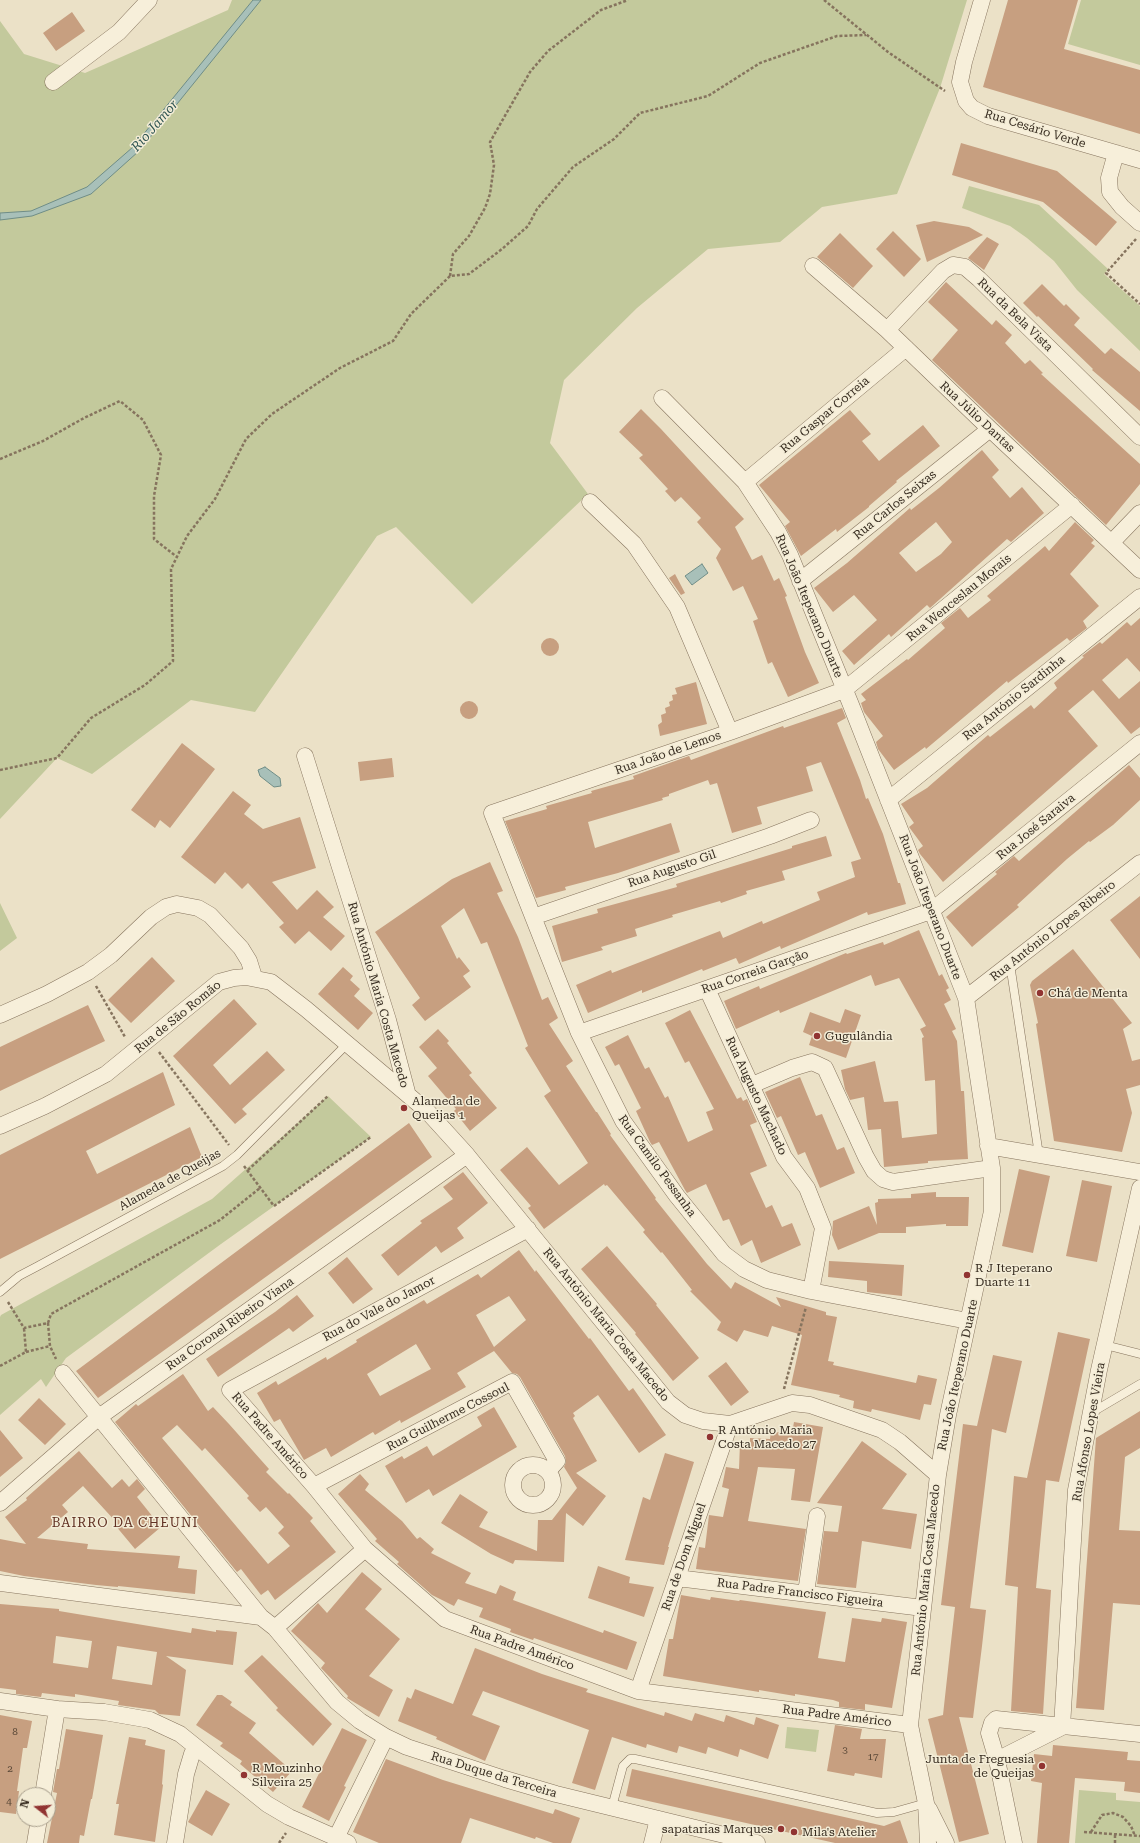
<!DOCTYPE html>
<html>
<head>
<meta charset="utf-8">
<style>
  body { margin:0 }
  #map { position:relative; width:1140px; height:1843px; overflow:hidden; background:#ebe1c7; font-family:"Roboto Serif",serif }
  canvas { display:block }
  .north { position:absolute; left:16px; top:1787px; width:40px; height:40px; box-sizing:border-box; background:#f3ecd6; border:1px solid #a89f8d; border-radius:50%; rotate:287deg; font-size:11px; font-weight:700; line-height:16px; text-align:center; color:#372c20 }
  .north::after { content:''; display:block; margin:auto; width:14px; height:18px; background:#913432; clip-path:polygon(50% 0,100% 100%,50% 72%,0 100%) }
</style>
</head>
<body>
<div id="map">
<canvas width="1140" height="1843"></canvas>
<div class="north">N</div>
</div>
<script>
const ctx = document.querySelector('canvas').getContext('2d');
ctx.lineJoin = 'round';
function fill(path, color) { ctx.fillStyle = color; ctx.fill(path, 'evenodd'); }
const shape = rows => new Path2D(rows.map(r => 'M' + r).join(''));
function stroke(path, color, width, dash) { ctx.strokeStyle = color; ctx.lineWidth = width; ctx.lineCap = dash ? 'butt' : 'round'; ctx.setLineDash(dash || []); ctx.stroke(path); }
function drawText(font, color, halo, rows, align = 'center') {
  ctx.font = font + ' "Roboto Serif",serif'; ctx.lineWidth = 3; ctx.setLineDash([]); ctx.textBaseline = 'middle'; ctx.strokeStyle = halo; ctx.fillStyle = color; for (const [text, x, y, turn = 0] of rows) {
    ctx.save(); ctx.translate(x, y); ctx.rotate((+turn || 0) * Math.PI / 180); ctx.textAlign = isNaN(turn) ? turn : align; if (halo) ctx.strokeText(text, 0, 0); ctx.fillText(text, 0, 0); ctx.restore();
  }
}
fill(shape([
  [232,0,967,0,940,88,897,194,822,207,780,242,708,249,637,308,564,380,550,443,588,494,472,604,396,527,377,536,255,712,191,700,92,774,57,758,0,819,0,21,24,54,85,73,228,10],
  [1081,0,1140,0,1140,65,1068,44],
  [969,186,1039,205,1108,269,1104,274,1140,306,1140,351,1077,290,1054,261,1027,238,1010,226,962,208],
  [0,903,17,938,0,951],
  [328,1096,371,1137,221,1244,66,1358,46,1387,41,1379,0,1415,0,1317,1,1315,212,1199],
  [787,1727,819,1730,816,1752,785,1748],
  [1079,1790,1116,1793,1116,1800,1140,1802,1140,1843,1075,1843]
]), '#c3c99c');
const water = shape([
  [253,0,261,0,139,151,91,194,32,216,0,220,0,213,31,211,87,187,133,147,253,0],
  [702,564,708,573,692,585,685,576,702,564],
  [265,767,280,778,281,786,274,787,260,776,258,770,265,767]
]);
fill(water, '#a8c0b9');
stroke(water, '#6f8d87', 1);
fill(shape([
  [1008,0,1078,0,1064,49,1140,70,1140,134,983,87],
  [72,12,85,31,56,51,43,33],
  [961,143,1057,171,1117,222,1096,246,1043,202,952,175],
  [934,221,969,227,983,235,927,262,916,225],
  [893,231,921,259,904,277,876,249],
  [840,233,873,266,853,288,817,257],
  [987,237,999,244,984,270,968,258],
  [946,282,992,325,996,320,1012,335,1005,343,1025,364,1030,360,1043,373,1041,374,1140,464,1140,484,1106,525,932,360,958,330,928,302],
  [1042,284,1064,306,1066,304,1080,318,1074,325,1105,354,1111,348,1140,372,1140,411,1092,370,1093,369,1038,316,1037,317,1023,303],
  [641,409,661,429,744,519,735,527,752,560,762,555,774,581,779,578,787,596,785,597,805,652,819,683,788,697,772,662,768,664,753,621,758,619,743,586,733,591,716,558,721,549,697,522,701,518,681,497,675,502,665,491,668,489,639,458,643,455,619,432],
  [850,410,871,434,862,441,879,461,923,425,940,446,896,481,897,482,869,506,869,507,837,532,836,529,801,556,785,526,790,522,759,485],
  [982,450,999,470,992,477,1010,498,1022,487,1044,513,1011,542,1007,539,930,608,927,605,891,637,889,634,854,665,842,651,877,620,854,595,833,612,814,588,847,563,910,508,911,510,939,488],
  [936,522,952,542,941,554,916,572,899,553],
  [1075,522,1094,540,1091,543,1095,546,1070,574,1099,606,1083,621,1087,628,1070,641,1067,638,1008,683,1007,681,926,749,925,747,894,770,878,749,876,742,883,736,864,712,861,703,866,700,861,694,907,659,908,660,945,628,941,623,960,608,968,618,991,600,987,596,1045,546,1049,551],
  [675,574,685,593,681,595,669,578],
  [1140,618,1140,672,1127,658,1102,680,1119,699,1140,681,1140,727,1131,734,1093,690,1068,711,1098,746,943,882,920,854,918,850,923,846,909,827,914,823,901,804,927,788,988,735,990,737,1031,705,1034,709,1057,688,1054,683,1084,657,1082,656,1100,642,1102,644,1127,622,1131,626],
  '541 647a9 9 0 1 1 18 0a9 9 0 1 1-18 0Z',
  [696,682,707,724,660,736,658,725,662,722,661,715,666,713,665,708,670,706,669,702,673,700,672,695,677,694,675,688],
  '460 710a9 9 0 1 1 18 0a9 9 0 1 1-18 0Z',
  [842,708,846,718,837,723,860,780,866,799,868,798,883,834,898,883,900,883,906,904,868,915,867,912,781,949,780,946,739,964,736,958,703,971,702,969,642,993,642,990,588,1013,576,985,611,970,612,973,720,931,723,938,762,921,763,924,820,900,817,892,855,877,851,862,861,859,821,762,806,767,813,791,757,807,762,824,732,833,717,783,710,785,708,780,669,794,669,796,662,798,663,800,588,822,595,848,671,823,680,852,618,873,565,887,566,890,536,898,505,821,547,809,546,806,592,793,591,791,634,779,633,776,689,756,691,760,783,726,784,728],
  [182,743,215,769,170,828,160,820,155,828,131,810],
  [392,758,394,777,360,781,358,762],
  [1129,765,1140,778,1140,800,1113,825,1090,842,1089,841,1067,859,1017,905,1019,907,972,947,946,917,997,874,995,872,1014,856,1019,861],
  [233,791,251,805,244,814,263,829,300,817,316,868,272,882,297,910,317,890,334,907,323,917,345,936,331,951,309,931,295,944,279,927,284,923,248,883,242,889,225,872,215,884,181,857],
  [826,836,832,856,782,871,785,880,746,891,747,894,721,903,720,901,672,915,673,917,635,929,637,936,601,947,603,950,562,962,552,926,598,913,597,909,677,887,676,884,792,848,792,846],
  [490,862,503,891,497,893,518,937,542,1000,548,997,558,1018,549,1024,573,1061,566,1066,596,1112,597,1112,611,1134,610,1135,656,1198,655,1199,707,1264,731,1289,735,1282,781,1307,776,1297,826,1312,826,1315,837,1317,828,1361,834,1362,833,1365,916,1383,918,1375,937,1379,931,1405,924,1404,920,1420,872,1409,871,1412,853,1408,854,1401,839,1397,840,1395,791,1385,802,1335,772,1326,768,1337,744,1330,737,1342,717,1330,721,1322,690,1291,692,1290,662,1252,661,1253,643,1232,645,1230,607,1185,605,1186,604,1184,544,1229,528,1208,531,1206,500,1170,527,1147,559,1185,588,1163,544,1096,551,1091,525,1048,528,1046,487,942,481,944,464,908,441,926,457,959,459,957,470,971,463,976,471,987,425,1021,412,1005,420,998,375,932,452,879],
  [1140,896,1140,959,1110,920],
  [919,930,939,976,942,974,949,988,946,990,951,1000,944,1004,956,1029,952,1031,957,1041,961,1091,964,1091,968,1159,928,1161,928,1163,884,1167,881,1129,868,1130,864,1097,850,1100,845,1089,841,1070,875,1061,884,1102,898,1101,902,1138,937,1134,935,1080,925,1081,922,1038,924,1037,920,1029,926,1026,899,978,875,986,871,975,780,1013,779,1010,736,1029,724,1001,759,986,760,989,846,953,847,954,883,942,884,945],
  [1073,949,1132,1023,1123,1029,1132,1061,1140,1059,1140,1085,1126,1089,1132,1113,1122,1152,1054,1141,1036,1024,1038,1023,1030,985,1032,981],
  [152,957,175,981,131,1023,108,1000],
  [343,967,353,976,350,980,360,989,354,996,373,1013,358,1030,318,994],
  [234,999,257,1024,213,1065,230,1085,267,1051,285,1070,242,1109,247,1114,235,1124,173,1056],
  [88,1005,105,1041,0,1091,0,1047],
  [845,1009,861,1015,846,1058,809,1045,812,1036,803,1032,810,1012,840,1023],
  [690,1010,737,1099,741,1097,743,1101,747,1099,757,1122,750,1125,767,1166,750,1173,766,1208,772,1205,782,1227,792,1223,801,1245,761,1263,752,1240,741,1246,729,1219,723,1221,706,1184,687,1193,685,1190,659,1142,652,1145,650,1142,636,1111,641,1108,619,1064,615,1066,605,1047,628,1035,645,1069,649,1067,665,1098,668,1096,688,1142,713,1130,706,1112,714,1109,689,1061,685,1063,665,1023],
  [438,1029,449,1041,447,1043,472,1073,469,1075,497,1108,470,1131,454,1111,456,1109,428,1076,437,1068,419,1047],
  [163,1072,175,1105,86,1151,97,1174,190,1127,202,1157,0,1259,0,1155],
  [800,1077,816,1116,822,1114,837,1150,844,1147,855,1173,820,1188,805,1152,798,1155,781,1116,777,1118,765,1092],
  [409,1123,432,1157,98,1398,76,1371],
  [1019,1169,1050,1176,1033,1253,1002,1246],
  [463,1172,488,1203,457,1228,464,1238,441,1253,436,1246,398,1276,381,1255,422,1223,420,1221,453,1199,443,1187],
  [1082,1180,1112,1186,1097,1262,1066,1256],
  [936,1192,936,1197,969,1197,968,1226,946,1226,946,1224,906,1227,906,1233,879,1233,838,1250,832,1235,833,1221,869,1206,877,1225,875,1203,878,1202,878,1199,911,1198,911,1194],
  [607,1246,657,1304,656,1305,699,1358,673,1381,635,1334,636,1333,581,1269],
  [519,1250,535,1272,536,1270,589,1339,590,1338,629,1391,633,1388,666,1435,639,1453,598,1395,573,1413,575,1416,573,1418,597,1461,576,1473,606,1496,583,1526,566,1513,564,1562,515,1560,513,1564,491,1554,441,1523,460,1494,488,1512,479,1527,537,1551,538,1520,552,1520,577,1488,564,1467,566,1462,565,1456,520,1377,517,1374,512,1373,494,1351,457,1373,466,1387,401,1423,400,1420,375,1435,373,1432,331,1457,326,1448,304,1460,280,1419,274,1422,257,1393,276,1381,278,1385,326,1357,327,1360,357,1342,356,1340,424,1300,427,1304,478,1274,481,1278],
  [509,1296,526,1320,494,1347,476,1315],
  [416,1344,431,1369,380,1396,367,1374],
  [347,1257,373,1289,353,1304,328,1273],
  [829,1261,904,1265,902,1296,867,1292,867,1281,828,1277],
  [297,1295,314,1316,293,1332,289,1328,218,1377,206,1359,275,1312],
  [1058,1332,1090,1339,1059,1482,1046,1480,1036,1588,1051,1590,1043,1714,1011,1711,1018,1587,1005,1585,1014,1476,1027,1478],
  [993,1355,1022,1361,1006,1433,992,1429,970,1608,986,1610,982,1646,973,1718,959,1717,989,1834,959,1842,928,1719,943,1715,951,1642,955,1607,941,1605,963,1424,977,1426],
  [726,1362,749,1392,731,1406,708,1376],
  [183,1374,208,1411,213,1407,229,1424,269,1469,266,1472,288,1494,289,1493,313,1518,310,1521,336,1552,275,1600,268,1590,261,1595,241,1569,237,1572,115,1422,136,1404,138,1406],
  [177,1425,202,1451,205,1448,249,1496,247,1498,260,1512,266,1507,284,1527,278,1533,290,1546,268,1564,162,1438],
  [39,1398,66,1424,45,1445,18,1420],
  [494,1407,517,1447,433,1496,429,1489,406,1503,385,1466,402,1456,404,1459,427,1446,433,1456,482,1426,477,1417],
  [1140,1411,1140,1448,1125,1457,1119,1530,1140,1531,1140,1605,1113,1603,1104,1710,1076,1708,1096,1438],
  [794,1422,823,1427,810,1502,791,1500,795,1469,758,1467,748,1521,806,1529,798,1581,696,1569,699,1547,705,1548,709,1515,723,1517,729,1489,722,1487,726,1467,739,1469,740,1443,750,1444,750,1438,770,1439,771,1432,792,1433],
  [0,1430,23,1458,0,1477],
  [862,1441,907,1474,882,1509,917,1514,911,1549,862,1541,856,1588,817,1584,824,1531,838,1532,842,1506,817,1503],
  [79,1451,112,1488,122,1479,129,1487,137,1479,145,1489,137,1497,161,1527,135,1549,115,1525,117,1523,83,1486,62,1505,68,1512,37,1538,88,1544,87,1549,180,1556,178,1568,197,1570,195,1594,118,1586,118,1587,96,1585,24,1576,0,1571,0,1539,26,1544,5,1517,27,1500,26,1498],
  [665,1453,694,1462,668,1547,669,1547,664,1565,625,1560,643,1497,650,1500],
  [360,1474,369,1484,365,1490,402,1521,417,1539,420,1537,434,1549,431,1553,471,1573,465,1583,496,1594,500,1585,516,1592,513,1600,603,1633,604,1630,637,1642,627,1670,534,1638,533,1640,510,1632,511,1629,479,1617,483,1608,458,1599,454,1606,432,1595,397,1564,399,1562,375,1541,377,1539,338,1494],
  [598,1566,630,1577,629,1583,654,1587,644,1617,588,1598],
  [362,1572,382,1589,365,1609,400,1639,369,1676,393,1690,379,1717,347,1698,348,1696,321,1668,325,1663,291,1631,318,1603,327,1613],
  [681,1595,710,1600,711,1597,739,1601,740,1600,826,1612,818,1658,845,1662,852,1618,881,1622,882,1618,907,1622,892,1708,865,1704,865,1710,839,1707,839,1702,833,1700,795,1694,795,1696,759,1690,759,1692,663,1676,669,1639,673,1639],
  [0,1604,59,1609,59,1611,191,1633,192,1628,216,1632,216,1630,237,1632,233,1665,166,1656,186,1670,180,1716,159,1714,155,1710,118,1705,119,1701,75,1694,75,1697,42,1693,41,1697,16,1694,16,1690,0,1688],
  [56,1636,92,1641,88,1668,53,1663],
  [117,1646,157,1652,152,1685,112,1679],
  [475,1648,542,1674,588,1689,586,1692,664,1716,665,1712,692,1721,695,1713,724,1722,726,1715,754,1725,756,1717,779,1725,768,1759,740,1749,738,1757,708,1747,706,1754,679,1746,677,1753,647,1744,646,1748,612,1737,595,1790,572,1783,589,1730,483,1691,472,1715,500,1726,485,1761,436,1739,437,1737,398,1721,407,1697,411,1699,415,1689,453,1704],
  [262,1655,332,1724,313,1746,276,1710,278,1708,244,1671],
  [217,1695,222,1695,232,1702,230,1705,256,1723,249,1733,292,1771,273,1792,240,1764,242,1761,220,1746,223,1743,196,1725],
  [0,1715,32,1721,27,1748,23,1748,17,1791,19,1791,16,1814,0,1812],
  [835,1725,862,1729,860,1739,886,1739,882,1778,855,1773,854,1776,827,1771],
  [342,1728,367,1740,344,1786,346,1787,329,1821,302,1807],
  [66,1729,103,1735,92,1799,91,1799,84,1836,80,1835,79,1843,47,1843,57,1793,53,1792,57,1769,59,1769],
  [129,1737,146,1740,145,1745,165,1750,162,1784,163,1785,155,1842,114,1835,119,1804,116,1804],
  [1053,1745,1128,1752,1127,1760,1140,1761,1140,1793,1124,1791,1125,1782,1075,1778,1069,1843,1037,1843,1042,1783,1031,1781,1034,1754,1052,1756],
  [386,1759,443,1780,553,1814,555,1809,580,1818,571,1843,553,1843,536,1837,535,1839,470,1818,461,1843,379,1843,353,1832],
  [632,1769,884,1826,900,1820,908,1843,835,1843,626,1796],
  [206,1790,230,1804,212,1836,188,1822]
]), '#c79f80');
const service = shape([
  [1010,964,1039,1155],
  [0,1292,19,1276,38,1266,223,1166,237,1155,348,1043],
  [1105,1345,1140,1354],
  [1091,1413,1140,1384],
  [612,1807,623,1766,630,1759,635,1759,877,1813,894,1812,926,1803]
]);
const minor = shape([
  [982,0,964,62,960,82,966,101,972,108,988,116,1140,160],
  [53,82,119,32,149,0],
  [1116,153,1109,178,1110,192,1122,207,1140,223],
  [813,266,887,330,990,429,1140,570],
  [887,330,943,271,953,265,965,267,979,279,1140,437],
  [662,398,745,482,778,532,790,555,851,705,966,998,992,1168,992,1211,948,1415,938,1475,910,1725,926,1803,928,1843],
  [745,482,906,348],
  [590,502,634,544,677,607,730,732],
  [1112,542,1140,513],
  [800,581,990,429],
  [305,756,388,1020,407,1092],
  [888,800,1140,597],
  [533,917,770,836,811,820],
  [707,989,784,1157,807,1188,823,1228,811,1291],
  [966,998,1140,863],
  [0,1015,47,994,88,972,111,955,151,917,166,907,177,904,198,908,210,915,241,948,249,961,254,977],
  [579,1033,931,911,1140,743],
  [752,1085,792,1068,812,1062,825,1068,866,1157,874,1171,883,1179,893,1182,992,1168],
  [0,1126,45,1106,106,1074,219,982,234,978,246,977,271,982,306,1009,427,1111,467,1155,668,1402,685,1415,703,1421,730,1424,792,1403,810,1405,882,1430,900,1442,938,1475],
  [988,1146,1140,1172],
  [528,1229,230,1390,314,1486,365,1549,445,1619,638,1691,910,1725],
  [968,1321,811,1291,767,1280,744,1269,724,1254,677,1196,623,1121,579,1033,492,813,730,732,844,690,1072,505],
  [63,1373,261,1617],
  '513 1485a20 20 0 1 1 40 0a20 20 0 1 1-40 0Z',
  [314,1486,512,1382,557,1461,548,1471],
  [0,1503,99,1417,467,1155],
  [677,1578,923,1608],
  [0,1583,261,1617,275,1628,365,1549],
  [806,1593,817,1516],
  [275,1628,337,1702,360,1721,386,1737,407,1747,505,1779,556,1794,757,1843],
  [638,1691,730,1424],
  [0,1701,57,1709,104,1712,150,1720,180,1734,267,1804,289,1817,348,1843],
  [1062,1727,1076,1490,1099,1370,1140,1188],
  [997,1760,1062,1727],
  [43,1795,57,1709],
  [929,1809,946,1843],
  [336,1838,386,1737],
  [35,1843,39,1819],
  [175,1843,186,1774,192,1754,196,1747],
  [652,1843,658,1819],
  [1014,1843,997,1760,989,1733,992,1723,996,1719,1140,1734]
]);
stroke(service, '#86745e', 9);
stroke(minor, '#86745e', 17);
stroke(shape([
  [824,0,888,52,945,91],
  [1136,239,1106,273,1140,304],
  [450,276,453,254,469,236,485,208,490,194,494,165,490,142,530,72,548,51,601,10,628,0],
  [0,459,43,441,84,418,120,401,143,420,161,455,154,496,154,539,177,557],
  [0,770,57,758,91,718,145,685,173,661,171,569,187,536,215,499,246,439,272,414,340,368,393,341,411,314,450,276,469,274,502,249,528,226,537,209,573,167,614,139,640,113,708,96,760,63,837,36,866,35],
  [96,986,125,1037],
  [159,1052,229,1145],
  [244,1166,274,1206,371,1137],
  [248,1170,328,1096],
  [8,1302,24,1328,48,1323,50,1346,56,1359],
  [48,1323,51,1314,220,1220,260,1188],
  [26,1352,50,1346],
  [0,1366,26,1352,24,1328],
  [784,1389,806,1307],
  [1084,1832,1140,1836],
  [1091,1832,1102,1815,1113,1813,1123,1817,1131,1826,1135,1836],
  [279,1843,286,1833],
  [1115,1843,1115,1834]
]), '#86745e', 2.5, [3, 2]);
stroke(service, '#f7efda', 8);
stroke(minor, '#f7efda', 16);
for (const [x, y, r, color] of [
  [1040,993,4,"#913432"],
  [817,1036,4,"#913432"],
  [404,1108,4,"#913432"],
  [967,1275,4,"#913432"],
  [710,1437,4,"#913432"],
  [1042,1766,4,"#913432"],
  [244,1775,4,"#913432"],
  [781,1829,4,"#913432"],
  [794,1832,4,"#913432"]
]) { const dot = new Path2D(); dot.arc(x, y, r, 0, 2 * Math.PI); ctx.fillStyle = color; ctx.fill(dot); stroke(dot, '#f3ecd6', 1.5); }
drawText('10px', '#5b4938', null, [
  ["8",15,1732],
  ["3",845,1750],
  ["17",873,1757],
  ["2",10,1769],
  ["4",9,1802]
]);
drawText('12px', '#372c20', '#f3ecd6', [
  ["Rua Cesário Verde",1035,129,17],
  ["Rua da Bela Vista",1015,315,44],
  ["Rua Gaspar Correia",825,415,-40],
  ["Rua Júlio Dantas",977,417,43],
  ["Rua Carlos Seixas",895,505,-39],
  ["Rua Wenceslau Morais",959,598,-39],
  ["Rua João Iteperano Duarte",809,606,67],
  ["Rua António Sardinha",1014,698,-39],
  ["Rua João de Lemos",668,753,-19],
  ["Rua José Saraiva",1036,827,-39],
  ["Rua Augusto Gil",672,869,-19],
  ["Rua João Iteperano Duarte",930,907,69],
  ["Rua António Lopes Ribeiro",1053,931,-38],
  ["Rua Correia Garção",755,972,-19],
  ["Rua António Maria Costa Macedo",378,995,74],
  ["Rua de São Romão",178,1017,-39],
  ["Rua Augusto Machado",756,1096,65],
  ["Rua Camilo Pessanha",657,1166,54],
  ["Alameda de Queijas",170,1180,-29],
  ["Rua do Vale do Jamor",379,1309,-28],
  ["Rua Coronel Ribeiro Viana",230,1324,-35],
  ["Rua António Maria Costa Macedo",606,1325,51],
  ["Rua João Iteperano Duarte",958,1375,-78],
  ["Rua Guilherme Cossoul",448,1417,-27],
  ["Rua Afonso Lopes Vieira",1089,1432,-80],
  ["Rua Padre Américo",270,1436,49],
  ["Rua de Dom Miguel",684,1557,-71],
  ["Rua António Maria Costa Macedo",926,1580,-84],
  ["Rua Padre Francisco Figueira",800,1593,7],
  ["Rua Padre Américo",522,1648,20],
  ["Rua Padre Américo",837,1716,7],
  ["Rua Duque da Terceira",494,1775,17]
]);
drawText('12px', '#372c20', '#f3ecd6', [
  ["Chá de Menta",1048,993],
  ["Gugulândia",825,1036],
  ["Alameda de",412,1101],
  ["Queijas 1",412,1115],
  ["R J Iteperano",975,1268],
  ["Duarte 11",975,1282],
  ["R António Maria",718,1430],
  ["Costa Macedo 27",718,1444],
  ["Junta de Freguesia",1034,1759,"right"],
  ["de Queijas",1034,1773,"right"],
  ["R Mouzinho",252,1768],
  ["Silveira 25",252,1782],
  ["sapatarias Marques",773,1829,"right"],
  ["Mila's Atelier",802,1832]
], 'left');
drawText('italic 13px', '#315654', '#f3ecd6', [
  ["Rio Jamor",155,126,-49]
]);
ctx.letterSpacing = '1px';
drawText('13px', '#613123', '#f3ecd6', [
  ["BAIRRO DA CHEUNI",125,1523]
]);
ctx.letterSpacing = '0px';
</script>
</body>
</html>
